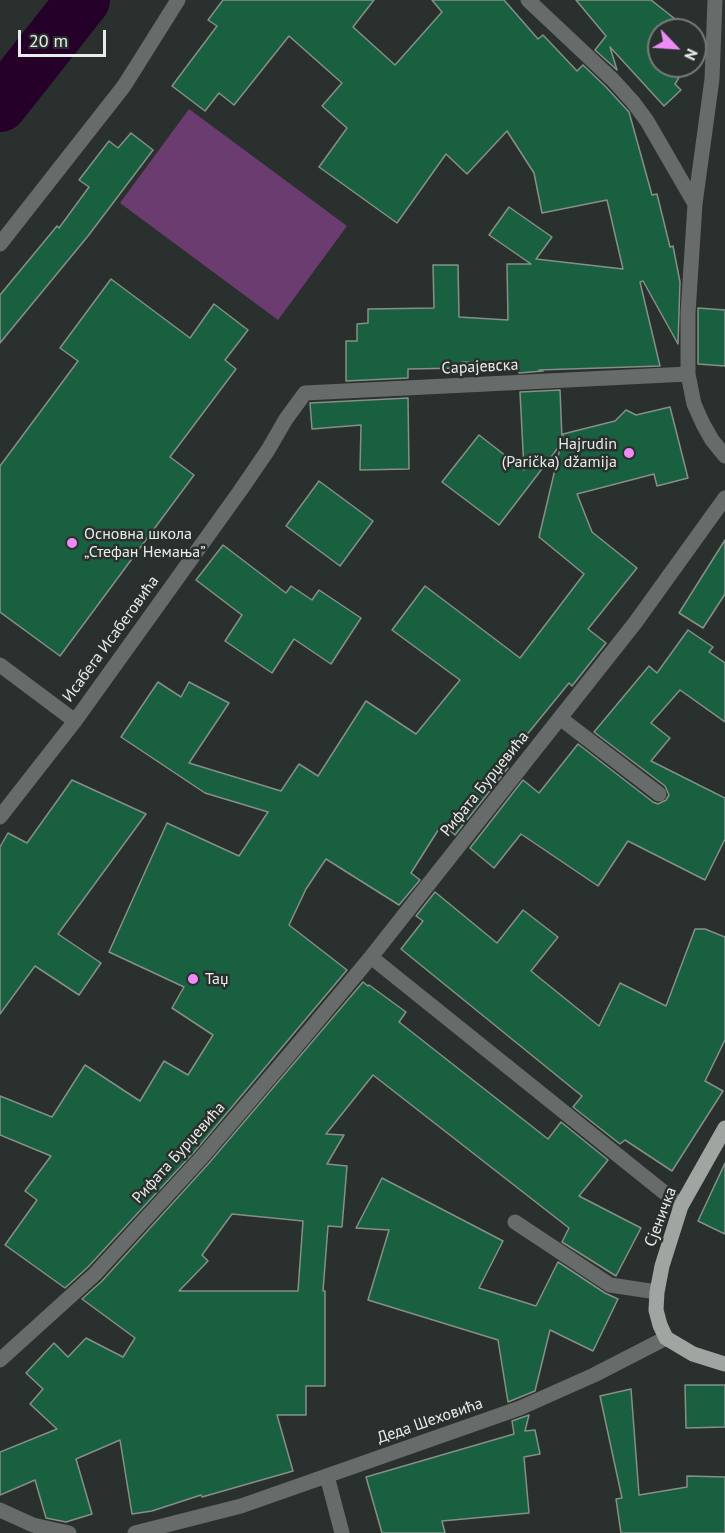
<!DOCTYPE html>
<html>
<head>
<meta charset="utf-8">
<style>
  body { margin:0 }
  #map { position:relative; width:725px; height:1533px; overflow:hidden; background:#2a302d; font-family:"PT Sans",sans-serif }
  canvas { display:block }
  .north { position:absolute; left:647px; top:18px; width:60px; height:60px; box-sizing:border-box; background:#2a302d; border:2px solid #767c79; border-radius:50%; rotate:115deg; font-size:16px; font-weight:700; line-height:24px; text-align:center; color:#e9edea }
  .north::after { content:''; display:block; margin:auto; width:21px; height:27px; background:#ef8bf7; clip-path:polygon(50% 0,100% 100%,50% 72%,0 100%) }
  .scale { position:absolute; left:18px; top:30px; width:88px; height:27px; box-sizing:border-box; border:3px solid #e9edea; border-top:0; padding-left:8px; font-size:18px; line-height:21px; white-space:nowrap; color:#e9edea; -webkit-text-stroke:4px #2a302d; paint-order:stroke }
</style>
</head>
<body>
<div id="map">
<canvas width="725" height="1533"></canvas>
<div class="north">N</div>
<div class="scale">20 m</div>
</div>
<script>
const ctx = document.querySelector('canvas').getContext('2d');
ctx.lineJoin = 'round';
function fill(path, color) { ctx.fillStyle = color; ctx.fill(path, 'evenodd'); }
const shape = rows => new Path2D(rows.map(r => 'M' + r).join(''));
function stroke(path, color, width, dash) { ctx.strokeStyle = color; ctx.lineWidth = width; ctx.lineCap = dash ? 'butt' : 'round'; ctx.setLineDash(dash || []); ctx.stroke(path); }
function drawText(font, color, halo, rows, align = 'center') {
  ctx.font = font + ' "PT Sans",sans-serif'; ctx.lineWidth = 5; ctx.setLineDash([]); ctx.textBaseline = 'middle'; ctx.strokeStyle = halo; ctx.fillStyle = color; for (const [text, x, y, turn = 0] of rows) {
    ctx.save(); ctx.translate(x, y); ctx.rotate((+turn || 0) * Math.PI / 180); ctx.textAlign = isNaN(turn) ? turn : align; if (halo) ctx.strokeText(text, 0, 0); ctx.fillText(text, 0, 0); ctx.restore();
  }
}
fill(shape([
  [189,109,347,226,278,320,120,203]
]), '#6b3c6f');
stroke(shape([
  [0,105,83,0]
]), '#250029', 54);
const building = shape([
  [223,0,374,0,353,27,395,65,442,12,432,0,504,0,538,39,543,35,577,71,583,65,606,87,629,112,652,195,657,194,670,247,673,246,680,282,678,344,643,281,640,282,660,366,539,370,543,371,519,373,519,364,462,362,462,368,408,369,408,378,346,381,346,341,357,341,357,324,368,323,368,309,434,308,433,265,458,265,459,317,508,320,507,264,531,264,489,235,509,207,552,237,536,259,623,269,607,200,542,213,534,173,507,131,467,174,446,154,397,223,319,167,347,128,322,106,342,83,289,36,234,105,219,93,205,111,172,86,217,26,208,20,223,0],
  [576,0,651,0,689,30,659,30,659,66,686,66,675,84,681,90,664,106,610,47,617,70,595,50,606,36,576,0],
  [695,34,703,39,695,52,695,34],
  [131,133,153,150,88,236,0,343,0,295,57,226,59,228,89,187,79,180,109,141,118,148,131,133],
  [111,279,190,338,214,304,248,330,225,360,236,369,170,457,194,475,60,656,0,612,0,466,78,361,60,348,111,279],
  [698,308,725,310,725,366,698,364,698,308],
  [560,390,562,439,563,434,615,421,626,410,636,415,670,407,688,478,657,486,654,474,577,494,592,532,637,568,588,629,606,643,572,686,569,683,503,764,508,768,455,835,442,824,411,873,420,880,399,905,326,859,306,889,289,925,347,970,195,1151,88,1267,65,1288,5,1245,37,1200,25,1191,51,1156,0,1135,0,1096,52,1117,85,1065,140,1101,164,1061,188,1075,213,1035,172,1008,184,987,109,952,167,823,239,856,268,812,205,793,121,737,158,682,181,697,189,682,229,703,189,763,281,791,299,764,318,776,366,701,416,734,460,680,392,630,425,586,520,658,584,574,539,537,561,444,499,525,442,482,479,435,524,470,520,392,560,390],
  [408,398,409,469,360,470,361,425,312,429,310,403,408,398],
  [319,481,373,521,340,566,286,526,319,481],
  [725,540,725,594,703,628,679,613,725,540],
  [223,545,286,593,291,586,312,600,319,590,361,618,331,664,294,639,272,673,225,641,242,615,196,580,223,545],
  [688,630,713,647,709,652,725,663,725,722,680,690,651,723,670,738,651,761,725,798,725,839,705,880,628,841,598,886,521,834,494,868,470,848,523,780,539,793,578,744,653,802,658,804,666,800,669,795,665,786,594,732,649,666,657,673,688,630],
  [72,780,146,814,58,934,101,963,79,995,35,966,0,1014,0,847,8,833,27,843,72,780],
  [435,892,497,943,523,910,558,937,531,971,599,1026,620,983,666,1006,695,929,705,929,725,937,725,1040,705,1081,723,1091,672,1171,625,1140,620,1144,573,1107,582,1096,401,949,423,921,416,916,435,892],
  [363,982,368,986,369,985,406,1012,399,1022,548,1139,561,1122,608,1160,579,1196,641,1228,616,1276,562,1242,569,1228,373,1075,326,1134,344,1135,327,1164,347,1166,342,1227,328,1226,323,1291,325,1291,325,1386,306,1386,306,1415,277,1415,293,1471,202,1497,201,1495,152,1511,132,1514,120,1440,76,1459,92,1514,66,1522,46,1518,35,1480,0,1495,0,1452,57,1429,30,1404,43,1389,26,1373,54,1343,68,1357,86,1338,123,1357,135,1338,82,1299,102,1281,209,1163,363,982],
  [232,1214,303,1221,298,1291,179,1291,208,1261,202,1255,232,1214],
  [725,1163,725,1234,698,1221,725,1163],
  [382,1178,503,1241,479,1288,536,1306,558,1262,605,1293,618,1299,593,1351,550,1330,535,1391,508,1402,498,1340,368,1300,389,1230,356,1228,382,1178],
  [685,1385,725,1385,725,1427,686,1428,685,1385],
  [631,1389,639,1495,687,1487,687,1476,725,1477,725,1533,621,1533,616,1499,622,1498,600,1396,631,1389],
  [529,1415,525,1431,535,1430,540,1454,524,1457,529,1513,442,1521,445,1533,382,1533,366,1477,514,1434,512,1421,529,1415]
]);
fill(building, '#196040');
stroke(building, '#878f8a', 1.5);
stroke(shape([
  [528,0,613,80,633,102,647,121,695,204],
  [715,0,712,79,695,204,688,313,688,374,694,404,703,424,712,440,725,456],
  [0,244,124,86,178,0],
  [0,665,75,721],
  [560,718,659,794],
  [0,817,75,721,240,491,268,450,286,419,305,393,688,374],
  [371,957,681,1206],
  [515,1222,610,1285,657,1292],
  [0,1360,95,1274,202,1157,289,1055,371,957,635,623,725,498],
  [327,1476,342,1533],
  [0,1510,33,1525,69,1533],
  [135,1533,241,1506,520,1408,594,1375,666,1338]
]), '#676b69', 15);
stroke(shape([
  [725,1128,681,1206,662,1266,657,1292,656,1310,660,1325,666,1338,693,1354,725,1364]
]), '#9fa6a2', 15);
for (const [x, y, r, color] of [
  [629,453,6,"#ef8bf7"],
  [72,543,6,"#ef8bf7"],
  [193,979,6,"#ef8bf7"]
]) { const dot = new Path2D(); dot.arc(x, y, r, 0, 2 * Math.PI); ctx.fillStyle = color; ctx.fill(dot); stroke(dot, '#2a302d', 2); }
drawText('16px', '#e9edea', '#2a302d', [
  ["Сарајевска",480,367,-3],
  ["Исабега Исабеговића",111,639,-54],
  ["Рифата Бурџевића",485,784,-51],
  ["Рифата Бурџевића",179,1153,-48],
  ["Сјеничка",661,1217,-69],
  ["Деда Шеховића",430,1421,-19]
]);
drawText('16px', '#e9edea', '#2a302d', [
  ["Hajrudin",617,444,"right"],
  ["(Parička) džamija",617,462,"right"],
  ["Основна школа",84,534],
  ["„Стефан Немања”",84,552],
  ["Таџ",205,979]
], 'left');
</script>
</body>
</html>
